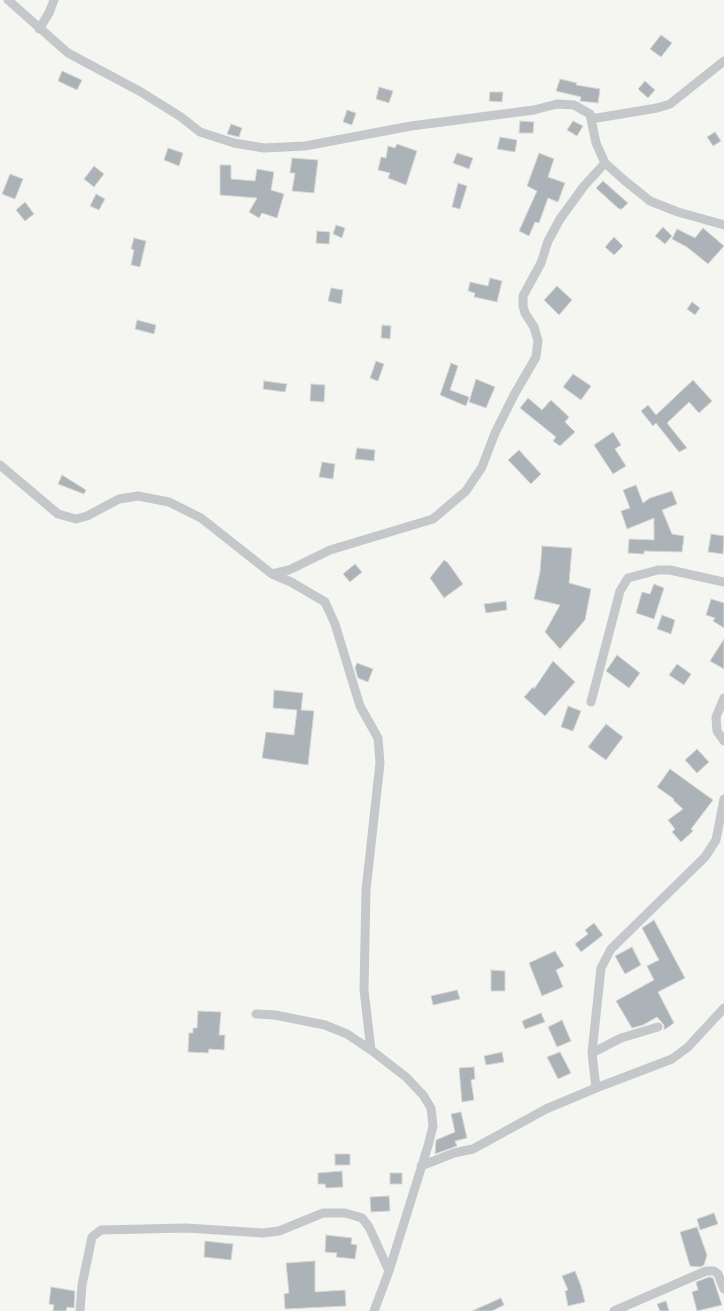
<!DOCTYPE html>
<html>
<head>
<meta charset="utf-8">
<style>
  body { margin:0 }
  canvas { display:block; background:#f5f6f1 }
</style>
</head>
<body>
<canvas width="724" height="1311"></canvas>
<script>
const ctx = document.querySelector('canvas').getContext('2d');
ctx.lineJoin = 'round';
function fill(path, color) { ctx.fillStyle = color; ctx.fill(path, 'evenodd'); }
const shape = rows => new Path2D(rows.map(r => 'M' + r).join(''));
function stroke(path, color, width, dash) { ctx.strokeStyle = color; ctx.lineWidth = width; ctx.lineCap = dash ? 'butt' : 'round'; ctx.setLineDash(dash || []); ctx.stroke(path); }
const building = shape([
  [661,35,672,43,661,57,650,49,661,35],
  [62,71,82,80,77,90,58,81,62,71],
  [560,79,577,83,576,85,600,89,598,103,580,101,581,97,556,91,560,79],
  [645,81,655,90,648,98,638,89,645,81],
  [379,87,393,91,389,103,376,99,379,87],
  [490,92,503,92,502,102,489,101,490,92],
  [347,110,356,113,352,125,343,122,347,110],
  [520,121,534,122,533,133,519,133,520,121],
  [573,121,583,126,577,136,567,130,573,121],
  [231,124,242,128,239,137,227,134,231,124],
  [715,132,721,141,713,146,707,137,715,132],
  [500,137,517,140,515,152,497,149,500,137],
  [397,144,417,151,406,185,388,178,390,173,378,170,381,157,386,158,388,146,395,148,397,144],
  [168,148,183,153,179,166,164,160,168,148],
  [457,153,473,158,469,169,453,163,457,153],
  [539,153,554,159,548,177,565,183,558,202,548,198,539,223,535,222,529,236,519,231,537,191,527,186,539,153],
  [292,158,318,160,314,193,292,191,295,173,290,173,292,158],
  [220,165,231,165,231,179,255,181,257,169,274,172,271,190,284,194,277,218,262,213,259,218,249,212,257,198,220,195,220,165],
  [94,166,104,174,94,187,84,179,94,166],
  [10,174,23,179,15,199,2,194,10,174],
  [603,181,628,203,622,209,619,209,596,188,603,181],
  [458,183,467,186,460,209,452,207,458,183],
  [96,194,105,199,99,210,90,206,96,194],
  [25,202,34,214,25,221,16,210,25,202],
  [336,225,345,228,342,238,333,234,336,225],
  [663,227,672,236,665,244,655,236,663,227],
  [703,228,724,246,708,264,687,247,672,239,677,229,695,238,703,228],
  [317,231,330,232,329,244,316,243,317,231],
  [614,237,623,246,614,255,605,247,614,237],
  [134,238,146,241,140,267,131,265,134,250,131,249,134,238],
  [490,278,502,281,497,302,474,297,475,293,468,291,470,282,488,286,490,278],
  [557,286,572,300,559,315,544,300,557,286],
  [331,288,343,290,341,304,328,301,331,288],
  [692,302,700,308,695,315,687,309,692,302],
  [137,320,156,325,154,334,135,329,137,320],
  [382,325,391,326,390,339,381,338,382,325],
  [376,361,384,364,378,381,370,378,376,361],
  [451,363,458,366,450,390,469,397,466,406,440,395,451,363],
  [573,374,591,386,581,400,563,387,573,374],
  [476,379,495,387,486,408,469,402,476,379],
  [693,380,712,401,699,413,689,402,667,423,687,448,679,452,656,423,653,426,641,411,648,405,656,415,693,380],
  [264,381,287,384,285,392,263,389,264,381],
  [311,384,325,385,324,402,310,401,311,384],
  [528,398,542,410,551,400,569,417,565,422,575,432,560,446,553,441,556,437,520,408,528,398],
  [613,432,621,445,615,449,626,466,613,474,594,445,613,432],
  [357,448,375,450,374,461,355,459,357,448],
  [519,450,541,474,531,484,508,460,519,450],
  [322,462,335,464,333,479,319,477,322,462],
  [62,475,86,490,84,494,58,484,62,475],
  [636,485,643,503,650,498,672,491,677,504,662,510,672,534,684,536,682,552,644,551,644,554,628,553,629,539,654,540,654,518,627,529,621,511,630,508,623,490,636,485],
  [711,534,724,536,723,554,708,552,711,534],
  [542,546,572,548,569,583,591,589,585,620,560,649,545,632,560,605,534,599,540,572,542,546],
  [444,560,448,563,463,584,444,598,430,578,444,560],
  [355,564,362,572,350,582,343,574,355,564],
  [654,584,664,588,654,619,636,613,642,592,650,594,654,584],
  [711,599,724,603,724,628,713,621,715,618,706,615,711,599],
  [506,601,507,610,486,613,484,604,506,601],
  [662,615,675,620,671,634,657,629,662,615],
  [724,639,724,669,710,661,724,639],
  [617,655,640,673,629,688,606,671,617,655],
  [553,661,575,682,545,716,524,697,533,687,534,689,553,661],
  [357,663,373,669,368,682,358,678,355,668,357,663],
  [677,664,691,674,684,685,669,675,677,664],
  [274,690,303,693,301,710,314,711,308,765,262,758,266,732,294,735,297,710,273,708,274,690],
  [568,706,581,711,573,731,561,727,568,706],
  [606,724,623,737,606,760,588,747,606,724],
  [697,749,709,762,697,773,685,760,697,749],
  [670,769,713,800,691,829,693,831,681,842,672,832,675,829,668,820,683,809,673,800,674,799,657,787,670,769],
  [654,920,685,978,658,992,674,1023,664,1030,664,1025,657,1017,643,1025,632,1028,616,1001,654,980,647,966,659,960,642,928,654,920],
  [594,923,603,935,581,952,575,944,588,934,585,930,594,923],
  [632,947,641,965,625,974,615,956,632,947],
  [555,951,564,966,556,970,563,987,542,996,529,963,555,951],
  [491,970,505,971,505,991,491,991,491,970],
  [457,990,460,999,433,1005,431,996,457,990],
  [198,1011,221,1012,219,1035,225,1035,224,1050,209,1049,208,1053,188,1052,189,1033,193,1033,193,1028,197,1028,198,1011],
  [541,1013,545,1022,525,1029,522,1021,541,1013],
  [562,1020,571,1041,557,1047,548,1027,562,1020],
  [502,1052,504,1062,486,1065,484,1056,502,1052],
  [560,1052,571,1073,558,1079,547,1057,560,1052],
  [474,1067,475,1079,471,1080,474,1100,462,1102,459,1068,474,1067],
  [461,1112,467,1138,455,1141,457,1146,435,1154,436,1140,455,1132,451,1114,461,1112],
  [335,1154,350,1154,350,1165,335,1165,335,1154],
  [342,1171,343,1187,326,1188,325,1184,318,1184,318,1173,342,1171],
  [390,1173,402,1173,402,1184,390,1184,390,1173],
  [389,1196,390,1211,371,1212,370,1197,389,1196],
  [714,1213,718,1224,700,1230,697,1219,714,1213],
  [697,1227,707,1255,704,1265,700,1267,690,1266,680,1232,697,1227],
  [326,1235,352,1238,351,1244,357,1245,355,1259,336,1257,337,1253,325,1252,326,1235],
  [205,1241,233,1244,231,1260,204,1257,205,1241],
  [315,1261,315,1292,345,1290,346,1306,285,1309,284,1294,289,1293,286,1263,315,1261],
  [575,1271,581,1286,585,1302,568,1306,565,1291,568,1290,562,1276,575,1271],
  [709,1277,713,1278,722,1305,697,1311,692,1292,698,1290,696,1282,709,1277],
  [51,1287,75,1291,74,1308,67,1307,66,1311,53,1311,54,1305,49,1304,51,1287],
  [501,1298,504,1305,492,1311,472,1311,501,1298],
  [666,1301,669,1311,660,1311,657,1304,666,1301]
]);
fill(building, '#abb3b8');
stroke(building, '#d7d7d4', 1);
stroke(shape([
  [8,0,68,53,141,92,181,117,200,132,234,143,264,148,305,146,411,126,534,110,557,104,574,105,590,114,596,143,605,163,624,180,650,201,678,212,724,225],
  [39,29,49,13,54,0],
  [591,119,657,108,670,104,724,61],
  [0,465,58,514,76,519,87,516,119,499,138,496,169,502,201,518,272,574,291,582,325,602,335,624,360,706,378,738,380,763,366,890,364,990,371,1050],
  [272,574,289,570,330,550,433,519,466,491,482,467,495,433,514,395,536,357,538,341,534,327,525,313,523,306,523,296,541,263,548,241,560,219,584,186,605,163],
  [724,698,716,717,717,731,724,741],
  [591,702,620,591,628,578,658,570,670,570,724,582],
  [256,1014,275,1015,325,1025,347,1034,371,1050,406,1077,423,1095,431,1108,433,1126,428,1146,389,1271,374,1311],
  [592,1053,621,1038,658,1027],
  [596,1088,672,1059,688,1047,724,1008],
  [421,1166,454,1153,473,1149,546,1109,596,1088,592,1053,601,968,611,949,705,857,716,840,724,799],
  [80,1311,82,1285,92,1237,101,1230,186,1228,263,1233,279,1231,323,1213,345,1213,362,1218,369,1227,389,1271],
  [614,1311,706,1271,714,1271,718,1274,724,1289]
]), '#c4c8cb', 9);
</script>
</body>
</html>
